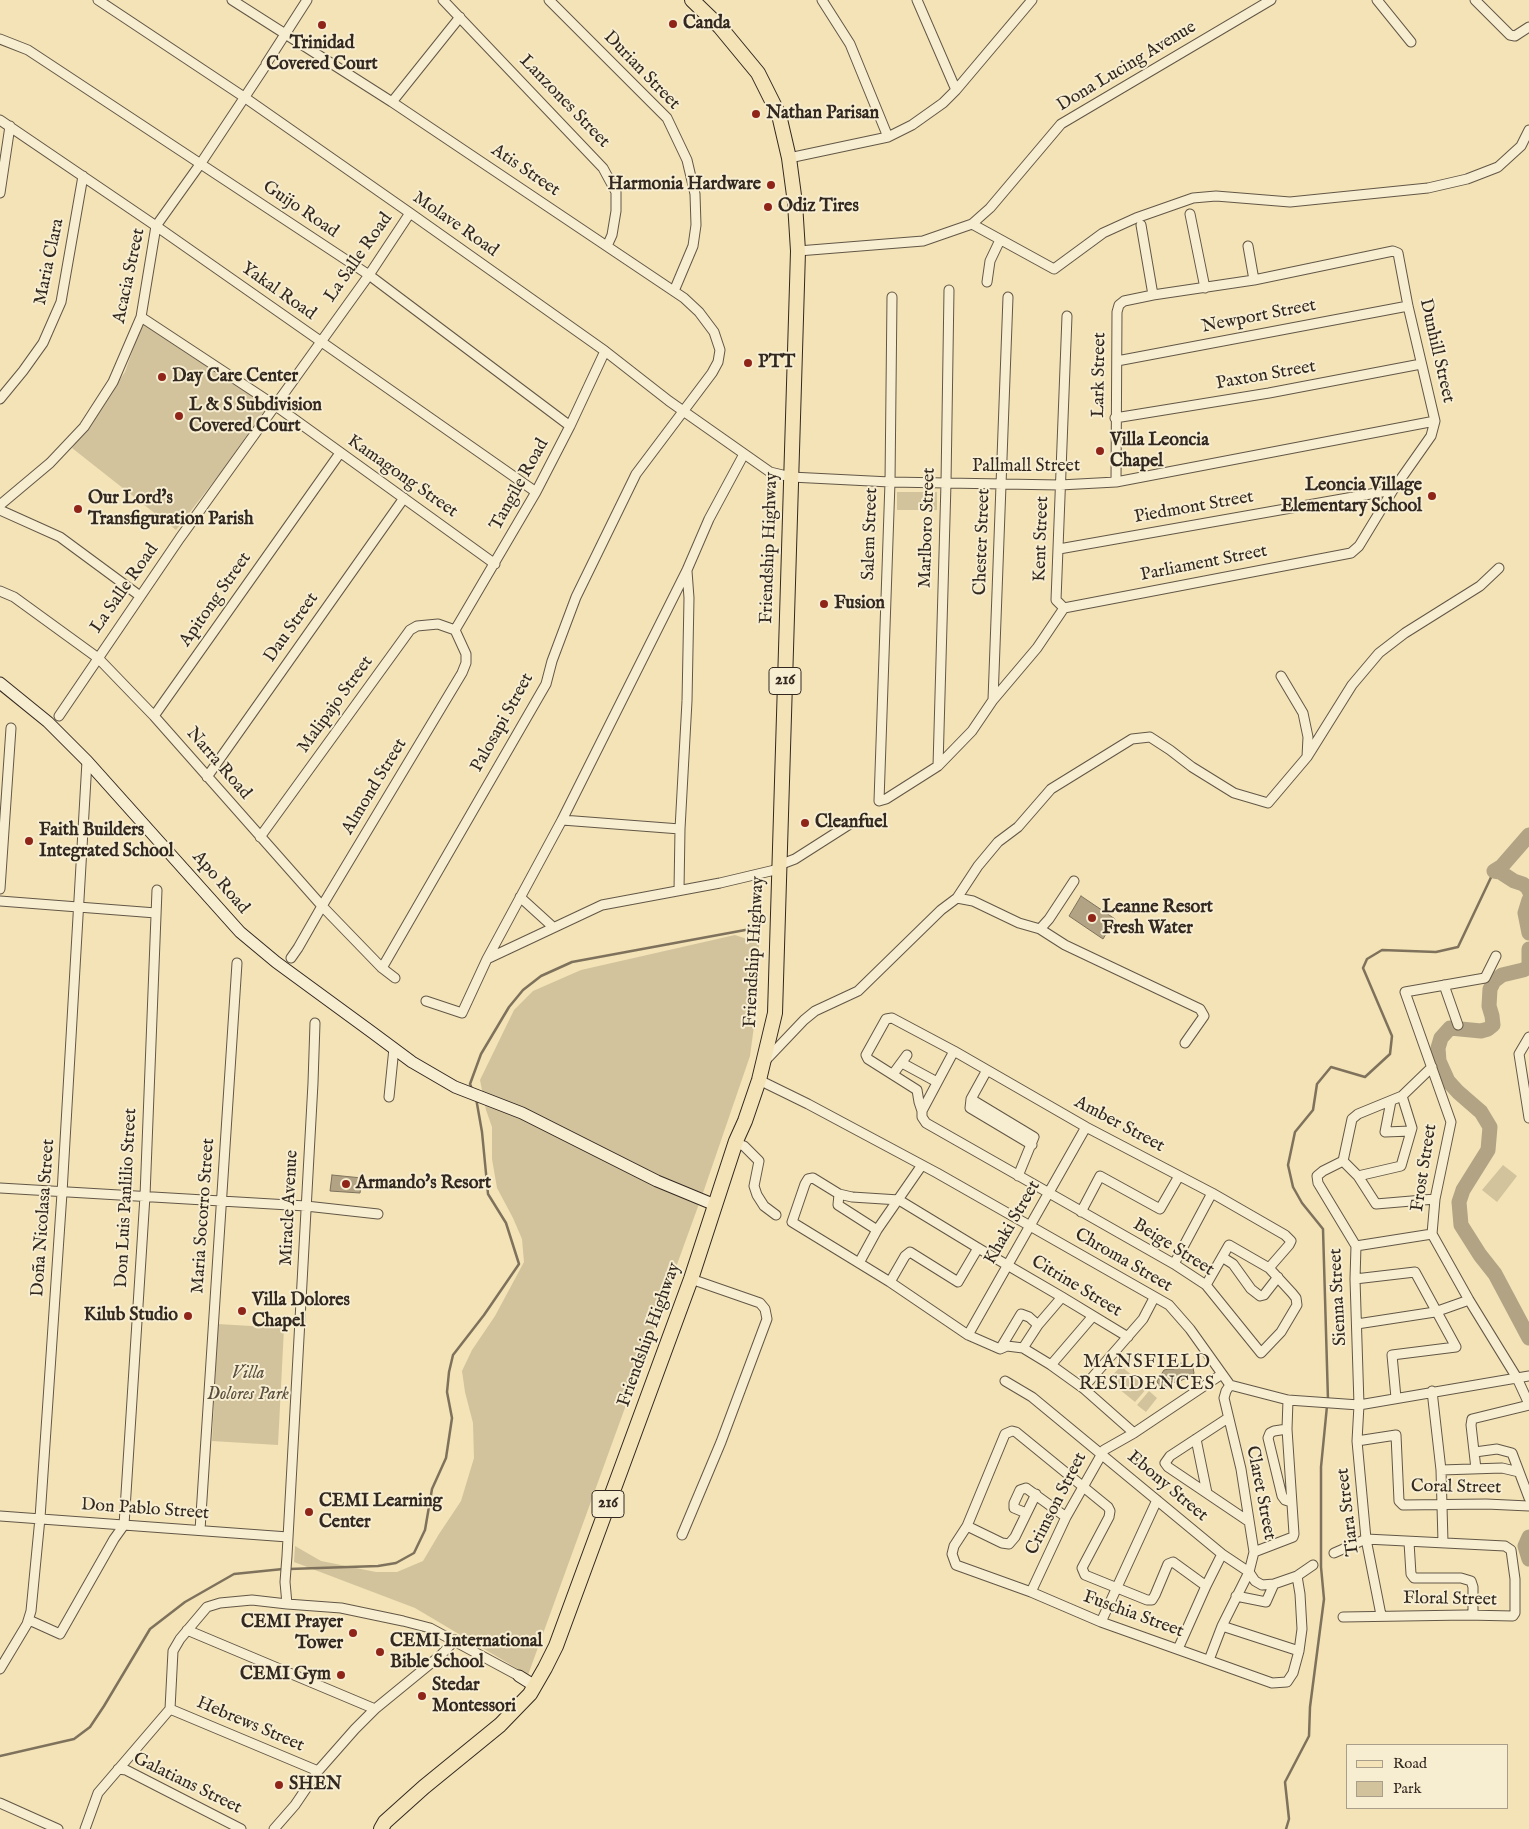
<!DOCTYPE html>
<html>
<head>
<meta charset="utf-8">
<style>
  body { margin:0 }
  #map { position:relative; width:1529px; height:1829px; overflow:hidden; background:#f3e3b7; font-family:"IM FELL English",serif }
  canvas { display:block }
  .legend { position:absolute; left:1346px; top:1744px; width:162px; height:65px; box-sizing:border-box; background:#f7edd0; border:1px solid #a89e8a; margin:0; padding:6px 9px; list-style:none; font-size:15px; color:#322820 }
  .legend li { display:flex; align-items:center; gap:10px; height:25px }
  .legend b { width:25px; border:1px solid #a89e8a }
</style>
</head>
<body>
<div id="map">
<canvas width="1529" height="1829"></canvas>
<ul class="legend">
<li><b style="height:6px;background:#f3e3b7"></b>Road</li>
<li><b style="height:14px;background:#d2c39d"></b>Park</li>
</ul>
</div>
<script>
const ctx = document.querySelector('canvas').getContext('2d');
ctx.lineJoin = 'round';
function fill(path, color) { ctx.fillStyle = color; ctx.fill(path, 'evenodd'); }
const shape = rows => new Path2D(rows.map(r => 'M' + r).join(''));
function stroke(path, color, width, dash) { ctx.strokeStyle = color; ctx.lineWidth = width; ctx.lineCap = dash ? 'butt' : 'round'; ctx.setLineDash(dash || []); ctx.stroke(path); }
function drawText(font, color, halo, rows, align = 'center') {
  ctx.font = font + ' "IM FELL English",serif'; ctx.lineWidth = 4; ctx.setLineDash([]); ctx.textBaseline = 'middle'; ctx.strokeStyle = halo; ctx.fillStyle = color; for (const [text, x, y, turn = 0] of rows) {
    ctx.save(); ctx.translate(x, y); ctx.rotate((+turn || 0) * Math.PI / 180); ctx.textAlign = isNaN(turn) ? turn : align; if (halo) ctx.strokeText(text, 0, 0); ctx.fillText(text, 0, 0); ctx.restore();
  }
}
fill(shape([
  [144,318,271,401,221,472,176,530,72,448,125,372],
  [897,492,937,492,937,510,897,510],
  [735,935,759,943,758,996,750,1056,704,1190,528,1675,415,1608,294,1562,295,1546,321,1561,376,1572,397,1572,423,1561,439,1534,461,1501,474,1458,473,1423,465,1392,462,1371,472,1350,495,1316,524,1262,522,1239,513,1218,497,1188,492,1159,492,1127,486,1110,480,1080,514,1010,533,991,581,970],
  [1503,1165,1517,1176,1497,1202,1482,1190],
  [218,1324,284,1328,278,1445,212,1441],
  [1121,1366,1147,1388,1135,1402,1108,1380],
  [1149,1391,1157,1398,1146,1412,1137,1405]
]), '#d2c39d');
const water = shape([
  [1081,896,1115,919,1103,939,1069,916,1081,896],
  [332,1175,362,1178,360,1193,330,1191,332,1175],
  [1181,1363,1193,1368,1194,1373,1193,1375,1178,1382,1170,1383,1165,1388,1159,1386,1157,1381,1164,1370,1169,1369,1174,1369,1181,1363]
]);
fill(water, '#b1a384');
stroke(water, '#7e725c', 1);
stroke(shape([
  [472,1089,470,1084,481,1054,509,1007,523,990,541,976,572,962,756,928],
  [1328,1400,1323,1229,1302,1203,1293,1187,1288,1165,1295,1132,1313,1110,1317,1084,1331,1067,1365,1077,1390,1054,1392,1036,1363,968,1367,959,1382,950,1436,952,1458,947,1494,871],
  [289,1569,378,1566,396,1563,414,1553,425,1530,432,1489,446,1458,452,1418,447,1392,449,1372,453,1355,484,1315,519,1264,506,1223,488,1194,482,1132,476,1098],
  [0,1756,74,1739,90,1727,104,1706,150,1629,185,1602,234,1574,283,1569],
  [1286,1829,1289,1819,1285,1782,1309,1736,1310,1707,1324,1599,1321,1567,1321,1467,1327,1406]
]), '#7e725c', 2.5);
stroke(shape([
  [1494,871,1502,866,1529,835],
  [1494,871,1500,872,1514,881,1523,884,1528,888,1529,891],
  [1529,900,1525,913,1529,933],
  [1529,949,1529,961],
  [1529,967,1523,970,1502,975,1494,981,1490,989,1489,1006,1492,1016,1493,1025,1488,1029,1481,1031,1450,1028,1441,1038,1438,1048,1439,1061,1448,1081,1458,1092,1481,1112,1490,1127,1488,1150,1463,1190,1459,1202,1461,1225,1480,1255,1495,1274,1529,1338],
  [1529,1537,1525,1546,1529,1559]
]), '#b1a384', 15);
const street = shape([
  [98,0,244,97,410,213,605,351,669,401,770,472,791,477,890,482,1060,485,1116,482,1435,421],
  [232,0,392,102,684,298,699,312,714,332,720,350,718,362,712,373,636,474,576,597,552,661,546,684,382,968],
  [443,0,603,168,616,192,616,211,612,235,607,246],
  [549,0,667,118,687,160,695,194,696,225,693,246,674,291],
  [822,0,850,44,888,137],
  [917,0,956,90],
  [1377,0,1411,42],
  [1475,0,1510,35,1515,36,1529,27],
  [0,39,28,50,369,275,570,426],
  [266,64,307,0],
  [392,102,460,17],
  [0,120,156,226,536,492],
  [789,158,888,137,912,125,943,103,956,90,1032,0],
  [0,193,10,126],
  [1190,214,1205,288],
  [972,224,1054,269,1103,233,1136,218,1193,198,1216,196,1290,202,1428,188,1467,179,1498,167,1521,146,1529,130],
  [1141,225,1153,295],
  [1248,246,1254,280],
  [798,251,923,241,972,224,990,208,1061,124,1271,0],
  [987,282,990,261,1000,240],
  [892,297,890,482,879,801,886,799,938,766,972,731,993,700,1037,648,1064,608],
  [141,317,276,406,495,564],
  [1117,361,1408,306],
  [0,399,23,371,43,343,61,302,83,176],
  [1115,418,1269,393,1421,364],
  [0,505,50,463,84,427,113,382,141,317,156,226,201,163,264,68],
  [0,510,60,537,140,596],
  [1059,549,1393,490],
  [0,591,14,597,98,658,154,716,322,906,382,968,395,978],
  [1064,608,1351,553,1359,546,1393,490,1431,436,1435,421,1408,306,1398,253,1393,251,1254,280,1153,295,1124,301,1119,305,1117,312,1116,482],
  [1064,608,1056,600,1067,316],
  [455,630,536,492,570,426,605,351],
  [1281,676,1303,713,1308,737,1307,757],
  [993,700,1008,297],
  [59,716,180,538,369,275,410,213],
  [154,716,340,453],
  [938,766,946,483,949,290],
  [207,777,404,498],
  [562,820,680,829],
  [260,837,410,630,417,626,438,624,455,630],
  [779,865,795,859,853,822],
  [0,889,11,728],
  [679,890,680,829,687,701,689,598,687,571],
  [520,897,553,927],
  [957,898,978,866,998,842,1018,827,1051,789,1132,739,1150,737,1170,750,1192,767,1234,793,1268,803,1307,757,1352,685,1379,653,1405,633,1480,586,1499,568],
  [0,901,156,913],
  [1040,929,1065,945,1200,1009,1204,1016,1185,1043],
  [1496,956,1485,978,1405,992,1451,1122,1435,1199,1432,1234,1469,1300,1517,1378,1529,1404],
  [291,958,298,948,322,906,462,673,466,663,466,654,455,630],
  [487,959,602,905,720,883,779,869],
  [1444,985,1458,1025],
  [426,1001,462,1013,487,959,562,820,687,570,709,519,744,454],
  [1529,1037,1519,1054,1529,1118],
  [765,1061,804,1020,815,1011,858,991,941,910,957,898,973,901,1019,923,1040,929,1049,919,1074,881],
  [902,1063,937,1082],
  [987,1070,971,1099,970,1108,1032,1145],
  [893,1074,907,1055],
  [759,1080,808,1104,937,1173,1169,1305,1190,1329,1230,1385,1288,1400,1359,1405,1529,1376],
  [389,1097,394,1048],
  [971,1099,1034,1137,1018,1176],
  [1391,1101,1385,1132,1411,1131],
  [922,1111,954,1051],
  [735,1143,744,1146,759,1161,754,1186,757,1195,764,1206,776,1215],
  [1343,1161,1358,1176,1376,1204,1435,1199],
  [1358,1176,1401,1166,1412,1128,1402,1096],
  [0,1188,306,1206,378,1214],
  [839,1194,838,1205,877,1230],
  [1081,1212,1100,1176,1160,1209,1179,1176],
  [1356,1246,1432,1234],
  [1222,1257,1233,1264,1251,1289,1260,1296,1264,1295,1278,1277],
  [859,1263,877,1230,922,1165],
  [1174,1264,1212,1193],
  [1355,1279,1415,1272,1456,1347,1392,1355,1396,1398],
  [890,1282,905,1256,910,1252,958,1282,978,1248],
  [1206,1285,1229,1245,1269,1268,1292,1293,1296,1298,1297,1305,1281,1332,1261,1353,1206,1285,1174,1264,926,1123,922,1117,922,1111,919,1102,917,1090,868,1059,866,1055,886,1019,892,1018,954,1051,1086,1127,1212,1193,1285,1235,1291,1241,1289,1245,1269,1268],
  [1062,1297,1038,1325,1023,1348,1007,1346,1000,1349,968,1335,890,1282,792,1222,805,1184,808,1179,813,1178,839,1194,852,1197,899,1200,978,1248,1062,1297,1128,1337],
  [1357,1324,1435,1312,1469,1300],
  [968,1335,1086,1127],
  [1023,1348,1051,1365,1083,1388,1134,1433],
  [1000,1349,1021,1314,1029,1317,1038,1325],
  [1051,1365,1093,1316],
  [1005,1381,1032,1397,1222,1554,1249,1572,1255,1581,1262,1585,1274,1584,1297,1576,1313,1565],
  [1083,1388,1143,1319,1154,1298],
  [1432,1391,1441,1470,1443,1542],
  [1228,1418,1170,1456,1165,1463,1168,1467,1248,1521],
  [1287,1429,1274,1431,1270,1433,1268,1438,1282,1496,1285,1500,1291,1502],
  [1196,1439,1207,1493],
  [1357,1441,1396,1435,1399,1501,1403,1505,1486,1504,1529,1506],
  [1475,1452,1497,1449,1512,1453,1529,1498],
  [1476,1469,1471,1425,1472,1419,1529,1405],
  [1441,1470,1502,1468,1519,1472],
  [1026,1513,1014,1508,1014,1503,1020,1490,1026,1488,1066,1517],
  [0,1516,288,1537],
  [967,1526,1002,1543,1009,1544,1015,1537,1036,1494],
  [200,1530,237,963],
  [682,1535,721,1442,767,1319,765,1309,760,1303,691,1279],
  [1409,1542,1411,1574,1414,1578,1461,1578,1471,1581,1473,1587,1473,1615],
  [1254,1552,1293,1537,1294,1534,1287,1429,1288,1400],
  [1334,1553,1366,1539,1505,1546,1511,1550,1515,1579,1515,1613,1513,1616,1466,1615,1343,1617],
  [1206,1586,1173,1562,1168,1564,1155,1595,1152,1600,1147,1600,1085,1575,1082,1568,1109,1517,1110,1511,1108,1507,1016,1432,1012,1431,1005,1434,967,1526,954,1546,952,1554,956,1565,1031,1592,1101,1622,1272,1683,1287,1682,1293,1673,1299,1651,1302,1629,1300,1594,1297,1576],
  [1031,1592,1066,1517,1104,1450,1134,1433,1222,1374],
  [1236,1596,1266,1602,1274,1584],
  [287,1604,285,1582,287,1556,313,1083,315,1023],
  [1381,1615,1366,1539,1357,1441,1359,1405,1355,1279,1356,1246,1318,1183,1317,1176,1323,1171,1343,1161,1352,1119,1358,1114,1402,1096,1432,1067],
  [29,1620,60,1634,114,1539,124,1525,145,1196,157,890],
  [1101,1622,1157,1500],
  [1222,1626,1299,1651],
  [187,1630,375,1709],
  [1178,1649,1206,1586,1222,1554],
  [1209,1660,1222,1626,1249,1572,1254,1552,1241,1469,1224,1398,1226,1391,1230,1385],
  [0,1669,27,1624,31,1611,40,1518,62,1193,87,761],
  [170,1709,318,1771],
  [118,1769,126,1770,241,1829],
  [0,1803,58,1829],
  [85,1829,98,1793,170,1709,173,1651,180,1639,207,1607,220,1603,252,1600,287,1604,341,1608,403,1621,430,1628,519,1676],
  [274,1829,295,1805,318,1771,355,1729,375,1709,441,1655,455,1640]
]);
const secondary = shape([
  [0,683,48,722,87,761,240,932,276,962,373,1033,412,1062,455,1087,522,1113,657,1181,715,1205],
  [519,1676,535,1686]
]);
const primary = shape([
  [381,1829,385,1822,424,1787,500,1725,530,1694,545,1668,556,1646,691,1279,736,1141,745,1121,759,1080,775,1013,797,285,798,251,795,203,789,158,779,115,758,73,720,27,692,0]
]);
stroke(street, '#625746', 11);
stroke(secondary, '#322820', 13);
stroke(primary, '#322820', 16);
stroke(street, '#f7edd0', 9);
stroke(secondary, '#f7edd0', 11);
stroke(primary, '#f3e3b7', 14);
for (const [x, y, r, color] of [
  [673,24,5,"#8f2418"],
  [322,25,5,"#8f2418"],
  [756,114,5,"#8f2418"],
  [771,185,5,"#8f2418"],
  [768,207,5,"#8f2418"],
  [748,363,5,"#8f2418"],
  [162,377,5,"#8f2418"],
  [179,416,5,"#8f2418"],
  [1100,451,5,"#8f2418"],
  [1432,496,5,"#8f2418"],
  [78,509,5,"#8f2418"],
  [824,604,5,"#8f2418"],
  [805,823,5,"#8f2418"],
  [29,841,5,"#8f2418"],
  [1092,918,5,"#8f2418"],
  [346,1184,5,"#8f2418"],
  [242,1311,5,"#8f2418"],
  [188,1316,5,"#8f2418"],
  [309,1512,5,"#8f2418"],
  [353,1633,5,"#8f2418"],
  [380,1652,5,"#8f2418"],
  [341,1675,5,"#8f2418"],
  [422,1696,5,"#8f2418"],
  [279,1785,5,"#8f2418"]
]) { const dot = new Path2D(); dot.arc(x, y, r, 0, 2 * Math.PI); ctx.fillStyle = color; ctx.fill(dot); stroke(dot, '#f7edd0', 2); }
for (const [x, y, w] of [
  [785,681,32],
  [608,1504,32]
]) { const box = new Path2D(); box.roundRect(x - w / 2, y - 13.5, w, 27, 4); ctx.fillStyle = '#f7edd0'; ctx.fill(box); stroke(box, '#322820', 1); }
drawText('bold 16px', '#322820', null, [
  ["216",785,681],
  ["216",608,1504]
]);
drawText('bold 18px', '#322820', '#f7edd0', [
  ["Canda",683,24],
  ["Trinidad",322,44,"center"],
  ["Covered Court",322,65,"center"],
  ["Nathan Parisan",766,114],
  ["Harmonia Hardware",761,185,"right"],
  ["Odiz Tires",778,207],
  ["PTT",758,363],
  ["Day Care Center",172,377],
  ["L & S Subdivision",189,406],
  ["Covered Court",189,427],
  ["Villa Leoncia",1110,441],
  ["Chapel",1110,462],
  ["Leoncia Village",1422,486,"right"],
  ["Elementary School",1422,507,"right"],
  ["Our Lord's",88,499],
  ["Transfiguration Parish",88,520],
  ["Fusion",834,604],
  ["Cleanfuel",815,823],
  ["Faith Builders",39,831],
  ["Integrated School",39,852],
  ["Leanne Resort",1102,908],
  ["Fresh Water",1102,929],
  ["Armando's Resort",356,1184],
  ["Villa Dolores",252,1301],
  ["Chapel",252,1322],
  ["Kilub Studio",178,1316,"right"],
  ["CEMI Learning",319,1502],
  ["Center",319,1523],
  ["CEMI Prayer",343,1623,"right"],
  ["Tower",343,1644,"right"],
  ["CEMI International",390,1642],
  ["Bible School",390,1663],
  ["CEMI Gym",331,1675,"right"],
  ["Stedar",432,1686],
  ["Montessori",432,1707],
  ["SHEN",289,1785]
], 'left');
drawText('18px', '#322820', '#f7edd0', [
  ["Dona Lucing Avenue",1127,67,-31],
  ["Durian Street",641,71,46],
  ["Lanzones Street",564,102,46],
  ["Atis Street",525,171,34],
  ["Guijo Road",300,210,34],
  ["Molave Road",455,225,35],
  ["La Salle Road",359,258,-55],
  ["Maria Clara",50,262,-78],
  ["Acacia Street",130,276,-78],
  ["Yakal Road",278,292,35],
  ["Newport Street",1259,317,-11],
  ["Dunhill Street",1436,351,77],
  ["Lark Street",1100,375,-89],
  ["Paxton Street",1266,376,-10],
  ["Pallmall Street",1026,467],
  ["Kamagong Street",402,477,35],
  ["Tangile Road",520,485,-61],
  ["Piedmont Street",1194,508,-10],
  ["Marlboro Street",928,528,-88],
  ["Salem Street",871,534,-88],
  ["Kent Street",1042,539,-88],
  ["Chester Street",983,542,-88],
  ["Friendship Highway",770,548,-88],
  ["Parliament Street",1204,564,-11],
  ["La Salle Road",125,589,-55],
  ["Apitong Street",216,600,-55],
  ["Dau Street",292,628,-55],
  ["Malipajo Street",336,705,-54],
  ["Palosapi Street",503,723,-61],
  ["Narra Road",218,764,49],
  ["Almond Street",375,787,-59],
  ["Apo Road",220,883,49],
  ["Friendship Highway",755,952,-87],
  ["Amber Street",1119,1125,28],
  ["Frost Street",1425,1168,-81],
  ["Don Luis Panlilio Street",127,1198,-87],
  ["Miracle Avenue",290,1208,-87],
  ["Maria Socorro Street",204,1216,-86],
  ["Doña Nicolasa Street",44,1218,-86],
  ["Khaki Street",1013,1223,-60],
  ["Beige Street",1173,1248,32],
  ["Chroma Street",1123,1261,30],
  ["Citrine Street",1076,1287,31],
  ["Sienna Street",1339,1297,-93],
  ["Friendship Highway",650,1335,-70],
  ["Ebony Street",1167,1487,40],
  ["Coral Street",1456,1488,1],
  ["Claret Street",1260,1493,79],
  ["Crimson Street",1057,1504,-63],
  ["Don Pablo Street",145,1510,4],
  ["Tiara Street",1349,1512,-97],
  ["Floral Street",1450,1600,1],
  ["Fuschia Street",1133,1615,20],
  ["Hebrews Street",250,1725,23],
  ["Galatians Street",187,1784,26]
]);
drawText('italic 18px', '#5a4f3f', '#f7edd0', [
  ["Villa",248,1374],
  ["Dolores Park",248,1395]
]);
ctx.letterSpacing = '1px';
drawText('19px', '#322820', '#f7edd0', [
  ["MANSFIELD",1147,1363],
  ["RESIDENCES",1147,1385]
]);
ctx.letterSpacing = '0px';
</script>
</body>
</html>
